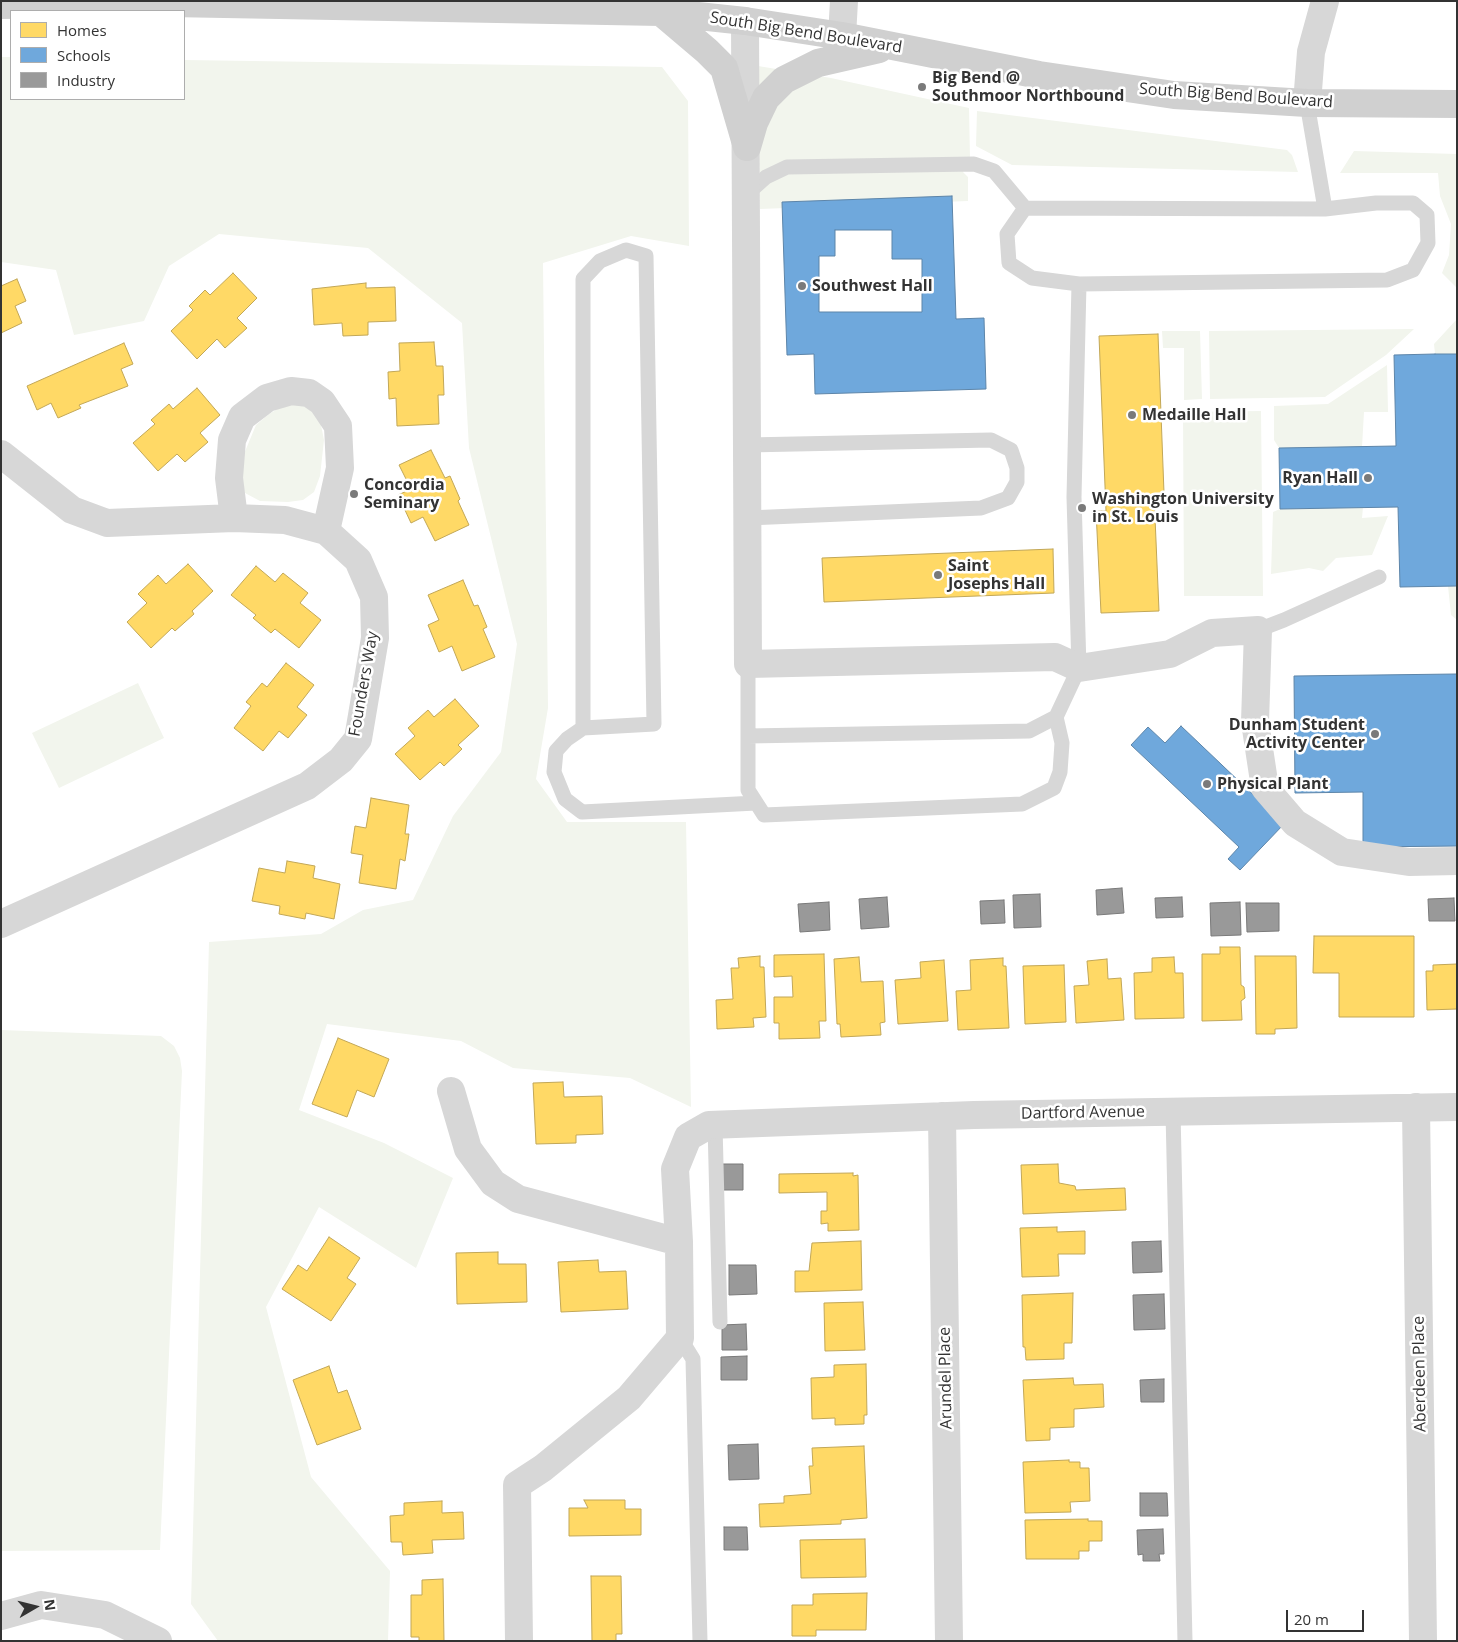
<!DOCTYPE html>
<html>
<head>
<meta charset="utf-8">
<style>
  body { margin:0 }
  #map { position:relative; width:1458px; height:1642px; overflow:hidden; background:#fff; font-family:"Open Sans",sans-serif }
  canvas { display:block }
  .frame { position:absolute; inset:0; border:2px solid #333; pointer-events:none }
  .legend { position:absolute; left:10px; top:10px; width:175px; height:90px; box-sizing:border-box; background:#fff; border:1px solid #adadad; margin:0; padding:6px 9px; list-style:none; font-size:15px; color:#333 }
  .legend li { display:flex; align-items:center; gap:10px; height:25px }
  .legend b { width:25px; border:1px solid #adadad }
  .north { position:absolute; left:10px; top:1582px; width:50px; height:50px; -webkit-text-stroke:4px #fff; paint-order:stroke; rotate:82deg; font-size:14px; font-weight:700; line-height:20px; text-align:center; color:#333 }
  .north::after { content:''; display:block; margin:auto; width:18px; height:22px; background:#333; clip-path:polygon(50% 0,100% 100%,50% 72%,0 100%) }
  .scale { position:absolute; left:1286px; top:1610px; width:78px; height:22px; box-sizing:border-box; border:2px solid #333; border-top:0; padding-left:6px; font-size:15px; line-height:18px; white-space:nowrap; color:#333; -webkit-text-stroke:4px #fff; paint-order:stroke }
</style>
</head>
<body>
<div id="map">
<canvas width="1458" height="1642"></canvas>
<div class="frame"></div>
<ul class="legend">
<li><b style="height:14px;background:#ffd966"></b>Homes</li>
<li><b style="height:14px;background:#6fa8dc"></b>Schools</li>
<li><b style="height:14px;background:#999"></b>Industry</li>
</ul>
<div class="north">N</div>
<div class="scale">20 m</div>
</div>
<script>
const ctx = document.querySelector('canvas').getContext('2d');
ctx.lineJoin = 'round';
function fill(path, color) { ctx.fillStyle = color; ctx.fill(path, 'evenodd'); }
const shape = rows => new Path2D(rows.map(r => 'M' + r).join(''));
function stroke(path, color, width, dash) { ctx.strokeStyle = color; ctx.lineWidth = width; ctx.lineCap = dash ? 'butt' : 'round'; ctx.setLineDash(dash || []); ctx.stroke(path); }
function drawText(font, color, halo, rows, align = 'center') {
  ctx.font = font + ' "Open Sans",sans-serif'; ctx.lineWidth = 5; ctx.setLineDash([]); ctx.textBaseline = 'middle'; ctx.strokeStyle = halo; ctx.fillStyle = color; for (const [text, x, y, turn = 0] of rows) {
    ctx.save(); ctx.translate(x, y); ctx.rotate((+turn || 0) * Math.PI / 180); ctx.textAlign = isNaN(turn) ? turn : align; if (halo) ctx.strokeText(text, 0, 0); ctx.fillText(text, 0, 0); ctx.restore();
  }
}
fill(shape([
  [1,57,11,57,11,99,184,99,184,60,662,67,688,101,689,246,631,236,543,263,548,708,536,779,567,822,686,822,691,1107,630,1078,513,1068,461,1041,327,1024,299,1110,384,1143,453,1178,416,1268,319,1207,266,1307,311,1477,390,1571,388,1641,218,1641,191,1604,209,942,321,934,363,910,413,900,453,816,501,752,517,644,469,448,462,323,368,248,219,234,169,266,144,321,74,335,56,270,1,262],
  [758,66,831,78,969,108,970,159,963,172,968,177,968,201,760,209],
  [977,111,1287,150,1292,155,1298,172,1012,165,976,146],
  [1354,151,1457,154,1456,287,1442,273,1449,255,1451,224,1440,196,1438,173,1340,173],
  [1457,319,1457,354,1435,354,1434,344],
  [1414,329,1386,355,1325,397,1210,399,1209,331],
  [1162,331,1200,331,1202,399,1184,400,1184,348,1163,348],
  [1387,365,1388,412,1364,412,1362,447,1279,448,1274,440,1274,406,1328,404],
  [288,403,305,404,320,420,324,440,320,476,314,492,303,500,288,502,260,501,245,493,238,474,239,466,256,425,269,414],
  [1261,411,1263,596,1184,596,1183,412],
  [1363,507,1362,518,1388,516,1372,555,1336,558,1323,571,1309,568,1271,574,1273,512,1280,509],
  [1448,586,1457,586,1457,620,1451,615],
  [138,683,164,738,59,788,32,733],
  [1,1030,161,1036,174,1046,180,1058,182,1071,160,1550,1,1551]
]), '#f2f5ed');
const homes = shape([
  [233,273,257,298,237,318,247,328,225,348,217,339,197,359,171,331,193,310,189,306,205,290,210,295,233,273],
  [17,279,26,301,15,306,22,323,1,333,1,286,17,279],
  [366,283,366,288,395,287,396,321,368,322,368,335,343,336,342,323,314,325,312,289,366,283],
  [1158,334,1164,493,1154,494,1159,611,1101,613,1096,511,1106,511,1099,336,1158,334],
  [434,342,436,366,443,366,444,395,438,395,439,424,397,426,396,398,389,399,388,372,400,371,399,343,434,342],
  [124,343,133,364,121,369,128,386,79,405,81,408,58,418,51,403,37,410,27,386,124,343],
  [197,388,220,415,200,433,208,442,185,462,177,454,158,471,133,443,155,424,151,420,169,404,173,409,197,388],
  [431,450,445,478,450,476,460,499,458,501,469,525,435,541,423,517,411,523,398,495,411,489,399,465,431,450],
  [1053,549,1054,593,824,602,822,558,1053,549],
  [188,564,213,591,192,611,194,614,175,631,172,628,151,648,127,622,147,603,138,594,158,575,166,584,188,564],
  [256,566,275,582,283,573,308,593,300,603,321,620,299,648,275,629,271,633,253,618,256,615,231,595,256,566],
  [463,580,474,606,478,605,487,627,483,629,495,657,462,671,452,646,439,652,428,625,439,620,428,595,463,580],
  [286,663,314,685,297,707,307,715,288,738,279,731,263,751,234,728,251,706,246,702,262,683,267,687,286,663],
  [455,699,479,726,458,745,462,749,444,766,440,762,420,780,395,754,415,736,408,728,428,710,434,717,455,699],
  [371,798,409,805,405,834,409,834,405,861,400,859,396,889,359,883,363,855,351,853,355,826,366,828,371,798],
  [287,861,315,866,313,878,340,884,334,919,306,913,305,919,279,914,280,906,252,901,259,868,285,873,287,861],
  [1314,936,1414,936,1414,1017,1339,1017,1339,973,1313,973,1314,936],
  [1220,947,1240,947,1241,985,1244,987,1245,998,1241,1001,1242,1020,1202,1021,1202,954,1220,954,1220,947],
  [824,954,826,1021,819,1021,820,1038,779,1039,779,1023,774,1023,774,997,793,997,792,976,774,977,774,955,824,954],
  [760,956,760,967,764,967,766,1017,753,1018,754,1027,717,1029,716,1000,733,999,731,968,739,968,738,958,760,956],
  [1255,956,1296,956,1297,1028,1275,1029,1275,1034,1256,1034,1255,956],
  [859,957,861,982,883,981,885,1022,880,1023,881,1035,841,1037,840,1024,837,1024,834,959,859,957],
  [1174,957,1175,973,1183,973,1184,1018,1135,1019,1134,973,1152,972,1152,958,1174,957],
  [1003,958,1003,966,1006,966,1009,1028,958,1030,956,991,971,990,970,960,1003,958],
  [1107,959,1108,979,1121,978,1124,1020,1076,1023,1074,986,1089,985,1087,961,1107,959],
  [944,960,948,1021,898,1024,895,980,921,978,920,962,944,960],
  [1457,964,1457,1009,1427,1010,1426,971,1433,971,1433,965,1457,964],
  [1064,965,1066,1022,1025,1024,1023,966,1064,965],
  [338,1038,389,1059,374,1097,357,1090,347,1117,312,1104,338,1038],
  [563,1082,564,1097,602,1096,603,1134,576,1135,576,1143,536,1144,533,1083,563,1082],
  [1058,1164,1059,1183,1075,1186,1076,1190,1125,1188,1126,1210,1023,1214,1021,1165,1058,1164],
  [853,1173,853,1176,858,1175,859,1230,828,1231,828,1223,821,1224,821,1211,827,1211,827,1192,779,1193,779,1174,853,1173],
  [1057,1227,1057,1232,1085,1231,1085,1254,1058,1254,1059,1276,1022,1277,1020,1228,1057,1227],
  [329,1237,360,1258,347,1278,356,1284,331,1321,282,1289,298,1265,307,1271,329,1237],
  [861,1241,862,1290,795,1292,795,1271,809,1271,812,1243,861,1241],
  [498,1252,498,1264,526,1264,527,1302,457,1304,456,1253,498,1252],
  [598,1260,599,1272,626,1271,628,1309,561,1312,558,1262,598,1260],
  [1073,1293,1072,1343,1064,1343,1064,1359,1026,1360,1025,1347,1023,1347,1022,1295,1073,1293],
  [863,1302,865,1350,825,1351,824,1303,863,1302],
  [866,1364,867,1415,864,1415,864,1424,835,1425,835,1418,812,1419,811,1378,834,1377,834,1365,866,1364],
  [329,1366,338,1393,347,1390,361,1429,317,1445,293,1380,329,1366],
  [1073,1378,1074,1385,1103,1384,1104,1407,1074,1409,1074,1427,1050,1428,1050,1440,1026,1441,1023,1380,1073,1378],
  [864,1446,867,1518,841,1520,841,1524,760,1527,759,1504,784,1503,784,1496,811,1494,809,1466,813,1466,812,1448,864,1446],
  [1069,1460,1069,1462,1080,1462,1080,1468,1089,1468,1090,1501,1070,1502,1071,1512,1025,1513,1023,1462,1069,1460],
  [584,1500,625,1500,625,1509,641,1509,641,1535,569,1536,569,1508,588,1508,584,1500],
  [442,1501,442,1513,463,1512,464,1539,432,1540,433,1553,403,1555,402,1542,391,1542,390,1516,404,1515,404,1503,442,1501],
  [1088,1519,1088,1521,1102,1521,1102,1541,1089,1541,1089,1551,1079,1551,1079,1559,1026,1559,1025,1520,1088,1519],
  [865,1539,866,1577,801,1578,800,1540,865,1539],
  [591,1576,621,1576,622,1634,616,1634,616,1641,592,1641,591,1576],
  [443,1579,444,1641,419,1641,419,1637,411,1637,411,1595,422,1595,422,1580,443,1579],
  [867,1593,866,1630,816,1630,816,1636,792,1636,792,1605,813,1605,813,1594,867,1593]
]);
fill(homes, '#ffd966');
stroke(homes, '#c2a757', 1);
const schools = shape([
  [952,196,956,319,984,318,986,389,815,394,814,354,787,355,782,202,952,196],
  [835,230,892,230,892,259,922,259,922,312,819,312,819,256,835,256,835,230],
  [1435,354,1457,354,1457,586,1400,587,1398,507,1280,509,1279,448,1396,446,1394,355,1435,354],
  [1457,674,1457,846,1363,847,1363,792,1295,793,1294,676,1457,674],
  [1181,726,1284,824,1240,870,1228,859,1239,847,1131,745,1148,727,1165,743,1181,726]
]);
fill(schools, '#6fa8dc');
stroke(schools, '#5d85a9', 1);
const industry = shape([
  [1122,888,1124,913,1097,915,1096,890,1122,888],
  [1040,894,1041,927,1014,928,1013,895,1040,894],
  [887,897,889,927,861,929,859,899,887,897],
  [1182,897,1183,917,1156,918,1155,898,1182,897],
  [1454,898,1455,921,1429,921,1428,899,1454,898],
  [1004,900,1005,923,981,924,980,901,1004,900],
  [829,902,830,930,800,932,798,904,829,902],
  [1240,902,1241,935,1211,936,1210,903,1240,902],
  [1246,903,1279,903,1279,931,1247,932,1246,903],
  [719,1164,743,1164,743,1190,719,1190,719,1164],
  [1161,1241,1162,1272,1133,1273,1132,1242,1161,1241],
  [729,1265,756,1265,757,1294,729,1295,729,1265],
  [1164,1294,1165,1329,1134,1330,1133,1295,1164,1294],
  [746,1324,747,1350,722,1350,722,1325,746,1324],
  [747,1356,747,1380,721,1380,721,1357,747,1356],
  [1164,1379,1164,1402,1141,1402,1140,1380,1164,1379],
  [758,1444,759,1479,729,1480,728,1445,758,1444],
  [1140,1493,1167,1493,1168,1516,1140,1516,1140,1493],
  [724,1527,747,1527,748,1550,724,1550,724,1527],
  [1163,1529,1164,1554,1159,1554,1160,1561,1143,1561,1143,1554,1138,1555,1137,1530,1163,1529]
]);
fill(industry, '#999');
stroke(industry, '#7a7a7a', 1);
stroke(shape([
  [1307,103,1325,209],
  [747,194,766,177,787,167,974,164,994,171,1025,208],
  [1376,203,1413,203,1427,215,1428,243,1413,270,1387,280,1079,284,1032,278,1009,263,1007,234,1025,208,1325,209,1376,203],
  [747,445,991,440,1011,450,1017,468,1017,482,1008,498,981,508,748,518],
  [1258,630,1284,620,1379,577],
  [748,664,748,790,764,815,1022,804,1054,788,1060,772,1062,743,1056,717],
  [583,728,583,279,600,261,626,250,646,256,654,724,583,728,567,739,556,751,554,772,565,799,582,812,756,803],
  [748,736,1029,731,1056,717,1079,668,1074,497,1079,284],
  [1173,1112,1185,1641],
  [715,1125,720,1322],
  [680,1338,693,1359,700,1641]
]), '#d7d7d7', 15);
stroke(shape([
  [745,21,748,664,1055,657,1079,668,1170,654,1212,633,1258,630,1255,722,1265,788,1295,823,1342,852,1409,862,1457,861],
  [842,36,844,1],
  [1307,103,1311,52,1325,1],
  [1,454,72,510,107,523,234,518,285,520,326,531,358,560,374,597,375,638,358,739,341,760,307,786,1,924],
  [234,518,229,478,232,440,242,417,267,398,291,391,309,393,322,402,338,426,340,468,326,531],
  [451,1091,468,1149,493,1183,518,1199,679,1242,675,1169,688,1137,709,1125,974,1115,1457,1107],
  [1416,1107,1423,1641],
  [942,1116,949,1641],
  [1,1616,41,1605,105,1615,158,1641],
  [519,1641,517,1485,543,1468,629,1398,680,1338,679,1242]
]), '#d7d7d7', 28);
stroke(shape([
  [1,5,170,3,661,12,745,21,842,36,1039,75,1174,95,1307,103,1457,104],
  [661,12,707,51,724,68,747,147],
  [747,147,754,123,766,98,784,80,818,63,879,49]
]), '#d0d0d0', 28);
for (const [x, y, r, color] of [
  [922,87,5,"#7a7a7a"],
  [802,286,5,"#7a7a7a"],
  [1132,415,5,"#7a7a7a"],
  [1368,478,5,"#7a7a7a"],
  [354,494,5,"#7a7a7a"],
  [1082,508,5,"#7a7a7a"],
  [938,575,5,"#7a7a7a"],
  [1375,734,5,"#7a7a7a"],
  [1207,784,5,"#7a7a7a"]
]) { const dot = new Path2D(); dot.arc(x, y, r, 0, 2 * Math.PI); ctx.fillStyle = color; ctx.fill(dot); stroke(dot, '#fff', 2); }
drawText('16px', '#333', '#fff', [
  ["South Big Bend Boulevard",806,33,9],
  ["South Big Bend Boulevard",1236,96,4],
  ["Founders Way",364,684,-80],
  ["Dartford Avenue",1083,1113,-1],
  ["Aberdeen Place",1420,1374,-91],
  ["Arundel Place",946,1378,-91]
]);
drawText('bold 16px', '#333', '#fff', [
  ["Big Bend @",932,78],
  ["Southmoor Northbound",932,96],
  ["Southwest Hall",812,286],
  ["Medaille Hall",1142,415],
  ["Ryan Hall",1358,478,"right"],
  ["Concordia",364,485],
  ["Seminary",364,503],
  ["Washington University",1092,499],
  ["in St. Louis",1092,517],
  ["Saint",948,566],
  ["Josephs Hall",948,584],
  ["Dunham Student",1365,725,"right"],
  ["Activity Center",1365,743,"right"],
  ["Physical Plant",1217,784]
], 'left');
</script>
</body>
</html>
